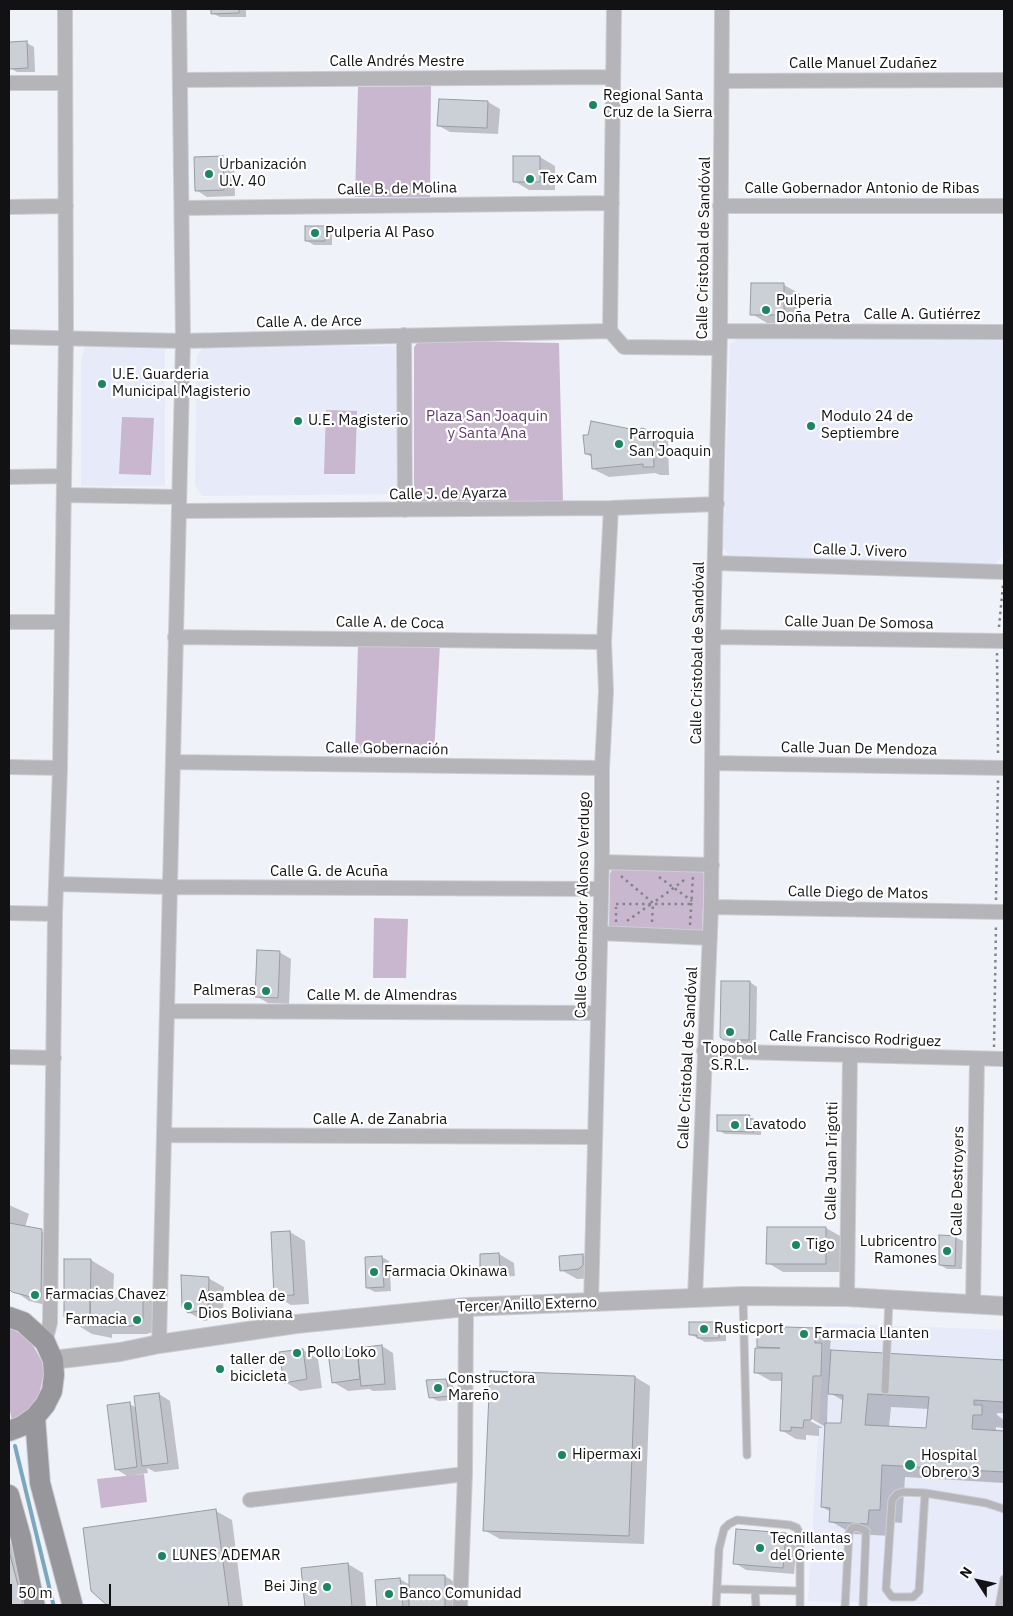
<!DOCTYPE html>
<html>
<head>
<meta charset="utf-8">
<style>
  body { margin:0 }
  #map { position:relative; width:1013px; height:1616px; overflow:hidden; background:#f0f2f9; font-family:"IBM Plex Sans",sans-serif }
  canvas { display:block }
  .frame { position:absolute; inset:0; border:10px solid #121215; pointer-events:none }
  .north { position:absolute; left:953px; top:1556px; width:50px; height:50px; -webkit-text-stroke:4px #fff; paint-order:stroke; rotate:305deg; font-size:14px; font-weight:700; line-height:20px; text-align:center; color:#121215 }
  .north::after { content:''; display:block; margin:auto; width:18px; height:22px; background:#121215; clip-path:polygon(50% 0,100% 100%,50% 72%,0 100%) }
  .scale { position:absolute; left:10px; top:1584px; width:101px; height:22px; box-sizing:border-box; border:2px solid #121215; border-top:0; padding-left:6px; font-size:15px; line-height:18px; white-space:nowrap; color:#121215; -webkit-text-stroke:4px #fff; paint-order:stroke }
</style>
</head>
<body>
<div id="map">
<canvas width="1013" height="1616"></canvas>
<div class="frame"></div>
<div class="north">N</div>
<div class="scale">50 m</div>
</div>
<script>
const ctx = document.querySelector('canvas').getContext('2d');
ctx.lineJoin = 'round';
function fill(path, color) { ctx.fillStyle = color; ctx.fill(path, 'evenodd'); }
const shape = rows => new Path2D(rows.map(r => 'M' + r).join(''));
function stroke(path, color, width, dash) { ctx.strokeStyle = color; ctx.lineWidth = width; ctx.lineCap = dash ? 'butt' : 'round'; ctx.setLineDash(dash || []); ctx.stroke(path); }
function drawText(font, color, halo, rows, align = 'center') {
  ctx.font = font + ' "IBM Plex Sans",sans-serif'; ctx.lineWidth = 4.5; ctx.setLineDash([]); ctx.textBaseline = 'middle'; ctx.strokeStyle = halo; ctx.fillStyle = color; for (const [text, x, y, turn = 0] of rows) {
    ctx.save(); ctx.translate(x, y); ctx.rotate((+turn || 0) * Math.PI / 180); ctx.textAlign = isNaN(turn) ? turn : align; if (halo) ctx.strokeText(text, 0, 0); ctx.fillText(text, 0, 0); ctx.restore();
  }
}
fill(shape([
  [738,338,1004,339,1004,521,1002,557,994,565,729,555,723,548,730,344],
  [204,346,398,346,399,486,390,494,202,496,195,485,197,356],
  [85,347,165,347,165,486,81,486,81,360],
  [825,1323,1004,1330,1004,1607,808,1601]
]), '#e6eaf9');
fill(shape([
  [431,86,430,197,355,197,358,87],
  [420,340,559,343,563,502,420,502,414,495,414,347],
  [326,410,357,411,355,474,324,474],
  [122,417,154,418,151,475,119,474],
  [358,644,440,644,434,755,355,753],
  [612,869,700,870,704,874,702,934,609,929,610,874],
  [374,918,408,919,406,978,373,978],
  [9,1327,29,1339,42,1361,44,1372,39,1396,31,1408,12,1421,9,1406],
  [144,1474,147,1502,101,1508,97,1479]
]), '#c8b7ce');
fill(shape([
  [212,9,246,9,246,17,220,17,212,13],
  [9,43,27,43,34,47,35,72,17,72,10,68],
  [440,100,488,102,500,109,498,134,450,132,439,126],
  [540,157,555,166,555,190,529,190,514,181],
  [223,158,234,164,235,196,207,197,196,190],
  [325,227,332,231,332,245,314,245,307,241],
  [752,284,784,285,800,294,799,323,767,323,752,314],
  [652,432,668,441,669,475,660,475,655,473,609,477,593,469,592,457,586,454,640,433],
  [279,952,291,959,289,1004,268,1003,256,996],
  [750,982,757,987,756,1044,733,1044,725,1039],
  [749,1117,761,1125,761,1135,725,1134,718,1130],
  [9,1205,29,1214,25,1227,41,1231,57,1240,54,1307,29,1301,9,1287],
  [768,1228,826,1228,842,1237,841,1272,783,1272,768,1263],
  [290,1232,305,1241,309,1304,291,1305,276,1296],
  [955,1237,963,1241,962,1269,947,1269,940,1265],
  [499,1254,514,1263,515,1276,497,1277,481,1268],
  [583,1255,598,1264,595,1278,577,1279,561,1270],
  [382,1257,389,1261,391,1291,375,1292,367,1288],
  [91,1260,114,1274,113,1299,143,1296,158,1305,158,1330,147,1334,112,1334,112,1338,92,1334,69,1320],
  [208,1278,224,1287,223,1317,204,1321,188,1312],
  [718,1323,726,1327,726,1341,705,1342,690,1334],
  [815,1329,831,1338,830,1349,833,1351,1004,1361,1004,1413,997,1413,997,1415,1004,1420,1004,1428,996,1427,996,1432,1004,1432,1004,1483,905,1477,902,1523,891,1522,891,1536,853,1534,830,1521,831,1512,822,1507,826,1427,806,1416,805,1418,823,1428,819,1428,819,1436,806,1435,806,1440,796,1439,781,1430,783,1381,771,1381,755,1372,763,1349,758,1346],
  [828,1392,844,1401,842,1425,827,1424],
  [891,1407,930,1409,927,1429,889,1427],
  [382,1346,393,1353,396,1390,373,1391,369,1389,348,1391,333,1382,330,1353],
  [303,1350,318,1359,322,1388,300,1391,285,1382],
  [491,1372,635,1377,650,1386,644,1544,500,1539,484,1530],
  [446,1380,453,1385,457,1400,438,1401,430,1397],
  [159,1394,170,1401,179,1469,155,1472,147,1468,148,1473,127,1476,116,1469,129,1404,137,1408],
  [216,1511,232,1520,243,1607,113,1607,92,1591],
  [738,1530,786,1534,797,1541,794,1574,746,1570,735,1563],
  [9,1538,30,1607,9,1607],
  [348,1564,363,1573,366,1607,307,1607,303,1569],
  [445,1576,456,1583,456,1607,379,1607,376,1582,400,1579,410,1585]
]), '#0003');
stroke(shape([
  [15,1446,54,1607]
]), '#7aa8be', 4);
const building = shape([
  [211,9,239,9,239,13,211,14,211,9],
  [27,41,28,68,9,69,9,42,27,41],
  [439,99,488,101,487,128,437,126,439,99],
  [223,156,224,190,195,191,194,157,223,156],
  [513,156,540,156,540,182,513,182,513,156],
  [305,226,325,226,325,241,305,241,305,226],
  [751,283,784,283,784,315,750,315,751,283],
  [591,421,640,431,641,428,653,431,654,467,643,467,643,464,592,469,591,454,585,454,583,435,588,435,591,421],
  [257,950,280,951,278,998,255,997,257,950],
  [721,981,750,981,749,1040,724,1040,720,1037,721,981],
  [717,1115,750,1115,749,1119,754,1119,754,1132,717,1131,717,1115],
  [9,1223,42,1229,41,1297,38,1299,12,1292,9,1289,9,1223],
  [767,1227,826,1227,826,1264,766,1264,767,1227],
  [290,1231,294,1295,274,1296,271,1232,290,1231],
  [939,1235,956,1236,955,1266,939,1265,939,1235],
  [499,1253,500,1268,480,1268,480,1254,499,1253],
  [583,1254,583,1265,579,1269,560,1271,559,1256,583,1254],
  [382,1256,384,1287,366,1288,365,1257,382,1256],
  [64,1259,91,1259,90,1326,68,1321,64,1317,64,1259],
  [181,1275,209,1277,208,1309,188,1313,182,1307,181,1275],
  [143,1295,143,1321,131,1326,90,1326,90,1301,143,1295],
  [689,1322,719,1322,719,1338,697,1338,697,1335,689,1335,689,1322],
  [757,1326,816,1328,815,1343,822,1343,821,1376,813,1376,811,1420,804,1420,803,1428,791,1427,791,1431,780,1431,782,1373,754,1373,755,1348,780,1348,757,1347,757,1326],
  [382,1345,385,1384,361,1386,357,1348,382,1345],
  [357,1348,360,1379,332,1383,328,1352,357,1348],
  [303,1349,307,1379,284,1383,279,1352,303,1349],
  [831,1350,1004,1360,1004,1402,974,1400,974,1405,982,1405,982,1415,973,1415,972,1429,1004,1431,1004,1472,882,1465,880,1510,869,1510,868,1524,829,1522,830,1508,821,1507,825,1423,841,1423,843,1395,828,1394,831,1350],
  [868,1394,929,1397,926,1428,865,1425,868,1394],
  [490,1371,635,1376,629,1536,483,1531,490,1371],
  [446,1379,450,1396,429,1398,426,1380,446,1379],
  [159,1393,168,1463,142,1466,134,1396,159,1393],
  [130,1402,137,1467,115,1470,107,1405,130,1402],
  [216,1509,229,1607,109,1607,91,1591,83,1528,216,1509],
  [736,1529,786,1533,783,1568,733,1564,736,1529],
  [9,1551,23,1604,23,1607,9,1607,9,1551],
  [348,1563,352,1607,305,1607,301,1568,348,1563],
  [409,1575,445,1575,445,1607,409,1607,409,1575],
  [400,1578,403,1607,377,1607,375,1580,400,1578]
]);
fill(building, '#cbd0d6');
stroke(building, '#979ca2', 1);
const service = shape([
  [743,1297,747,1455],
  [885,1390,889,1300],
  [925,1493,919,1591,913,1597,892,1597,886,1589,892,1500,897,1494,903,1492,925,1493,986,1503,1004,1509],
  [717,1589,800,1591],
  [755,1590,756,1607],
  [716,1607,719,1549,724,1529,729,1524,737,1520,790,1525,797,1528,800,1534,800,1607],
  [845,1607,849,1533,852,1528,857,1527,866,1531,863,1607],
  [999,1607,1004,1579]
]);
const minor = shape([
  [180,80,613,77],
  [722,81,1004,80],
  [9,83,65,83],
  [720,206,1004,206],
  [9,207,66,206],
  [183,208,612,203],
  [610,331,614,9],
  [610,331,624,347,719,348],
  [720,331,1004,332],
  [404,335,405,510],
  [9,337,183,341,610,331],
  [9,477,64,476],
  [64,495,179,497],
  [179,511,611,508,717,504],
  [715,563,1004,572],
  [9,622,62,622],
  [175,637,604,642],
  [713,637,1004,641],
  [173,762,602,768],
  [713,763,1004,768],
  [9,767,60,768],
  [602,862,712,865],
  [57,884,169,887,601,889],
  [711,907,1004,912],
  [9,913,55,914],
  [600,933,710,938],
  [167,1011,598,1013],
  [704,1051,1004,1059],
  [9,1057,54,1058],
  [164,1135,595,1137],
  [847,1297,850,1056],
  [695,1298,711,907,713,637,720,331,722,9],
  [591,1303,602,862,602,768,606,691,604,642,611,508],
  [973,1304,977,1059],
  [45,1342,50,1323,55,914,60,768,66,337,65,9],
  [159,1344,183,341,179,9],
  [250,1500,465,1474],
  [460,1607,465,1474,466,1307]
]);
const tertiary = shape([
  [53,1360,120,1352,159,1344,296,1324,466,1307,743,1296,847,1297,1004,1306]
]);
const secondary = shape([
  [9,1317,23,1322,45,1342,53,1360,54,1375,52,1391,45,1405,35,1417,22,1426,9,1431],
  [35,1417,40,1483,73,1607],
  [9,1495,21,1538,35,1607]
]);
stroke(service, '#ccced5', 9);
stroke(minor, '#ccced5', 16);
stroke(tertiary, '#ccced5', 20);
stroke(secondary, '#ccced5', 22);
stroke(shape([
  [999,627,1003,585],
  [997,653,998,755],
  [621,876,653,903,687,878],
  [659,877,692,901],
  [996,900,998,780],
  [616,904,692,904],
  [627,921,651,904],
  [616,922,616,907],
  [652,922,653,903],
  [690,925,693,876],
  [994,1047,996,925]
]), '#838489', 2.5, [2.5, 4]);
stroke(service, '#b5b4b8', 7);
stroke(minor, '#b5b4b8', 14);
stroke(tertiary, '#b5b4b8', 18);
stroke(secondary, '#97969b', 20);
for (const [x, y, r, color] of [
  [593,105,5,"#1c8662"],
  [209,174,5,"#1c8662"],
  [530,179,5,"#1c8662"],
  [315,233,5,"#1c8662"],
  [766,310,5,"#1c8662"],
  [102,384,5,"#1c8662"],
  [298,421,5,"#1c8662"],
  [811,426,5,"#1c8662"],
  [619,444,5,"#1c8662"],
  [266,991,5,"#1c8662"],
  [730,1032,5,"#1c8662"],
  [735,1125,5,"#1c8662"],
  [796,1245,5,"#1c8662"],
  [947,1251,5,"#1c8662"],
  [374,1272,5,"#1c8662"],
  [35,1295,5,"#1c8662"],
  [188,1306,5,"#1c8662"],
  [137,1320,5,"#1c8662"],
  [704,1329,5,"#1c8662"],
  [804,1334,5,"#1c8662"],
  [297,1353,5,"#1c8662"],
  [220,1369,5,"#1c8662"],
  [438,1388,5,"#1c8662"],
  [562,1455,5,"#1c8662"],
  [910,1465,6,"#1c8662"],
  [760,1548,5,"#1c8662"],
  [162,1556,5,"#1c8662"],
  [327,1587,5,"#1c8662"],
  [389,1594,5,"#1c8662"]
]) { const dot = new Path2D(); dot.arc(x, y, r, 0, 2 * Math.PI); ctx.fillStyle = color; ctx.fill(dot); stroke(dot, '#fff', 2); }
drawText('15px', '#121215', '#fff', [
  ["Calle Andrés Mestre",397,62],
  ["Calle Manuel Zudañez",863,64],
  ["Calle B. de Molina",397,189,-1],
  ["Calle Gobernador Antonio de Ribas",862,189],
  ["Calle Cristobal de Sandóval",704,248,-89],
  ["Calle A. Gutiérrez",922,315],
  ["Calle A. de Arce",309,322,-1],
  ["Calle J. de Ayarza",448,494,-1],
  ["Calle J. Vivero",860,551,2],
  ["Calle A. de Coca",390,623,1],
  ["Calle Juan De Somosa",859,623,1],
  ["Calle Cristobal de Sandóval",698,653,-89],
  ["Calle Gobernación",387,749,1],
  ["Calle Juan De Mendoza",859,749,1],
  ["Calle G. de Acuña",329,872],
  ["Calle Diego de Matos",858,893,1],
  ["Calle Gobernador Alonso Verdugo",583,905,-89],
  ["Calle M. de Almendras",382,996],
  ["Calle Francisco Rodriguez",855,1039,2],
  ["Calle Cristobal de Sandóval",688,1058,-87],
  ["Calle A. de Zanabria",380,1120],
  ["Calle Juan Irigotti",832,1161,-89],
  ["Calle Destroyers",958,1181,-89],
  ["Tercer Anillo Externo",527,1305,-2]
]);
drawText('15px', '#121215', '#fff', [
  ["Regional Santa",603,96],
  ["Cruz de la Sierra",603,113],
  ["Urbanización",219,165],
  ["U.V. 40",219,182],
  ["Tex Cam",540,179],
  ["Pulperia Al Paso",325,233],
  ["Pulperia",776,301],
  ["Doña Petra",776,318],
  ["U.E. Guarderia",112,375],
  ["Municipal Magisterio",112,392],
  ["Modulo 24 de",821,417],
  ["Septiembre",821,434],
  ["U.E. Magisterio",308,421],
  ["Parroquia",629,435],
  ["San Joaquin",629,452],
  ["Palmeras",256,991,"right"],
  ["Topobol",730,1049,"center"],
  ["S.R.L.",730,1066,"center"],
  ["Lavatodo",745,1125],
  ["Lubricentro",937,1242,"right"],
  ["Ramones",937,1259,"right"],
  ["Tigo",806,1245],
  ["Farmacia Okinawa",384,1272],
  ["Farmacias Chavez",45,1295],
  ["Asamblea de",198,1297],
  ["Dios Boliviana",198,1314],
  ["Farmacia",127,1320,"right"],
  ["Rusticport",714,1329],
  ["Farmacia Llanten",814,1334],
  ["Pollo Loko",307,1353],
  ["taller de",230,1360],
  ["bicicleta",230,1377],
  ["Constructora",448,1379],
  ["Mareño",448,1396],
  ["Hipermaxi",572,1455],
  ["Hospital",921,1456],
  ["Obrero 3",921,1473],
  ["Tecnillantas",770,1539],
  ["del Oriente",770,1556],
  ["LUNES ADEMAR",172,1556],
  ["Bei Jing",317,1587,"right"],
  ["Banco Comunidad",399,1594]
], 'left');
drawText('15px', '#603c6c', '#fff', [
  ["Plaza San Joaquin",487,417],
  ["y Santa Ana",487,434]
]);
</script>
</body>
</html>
